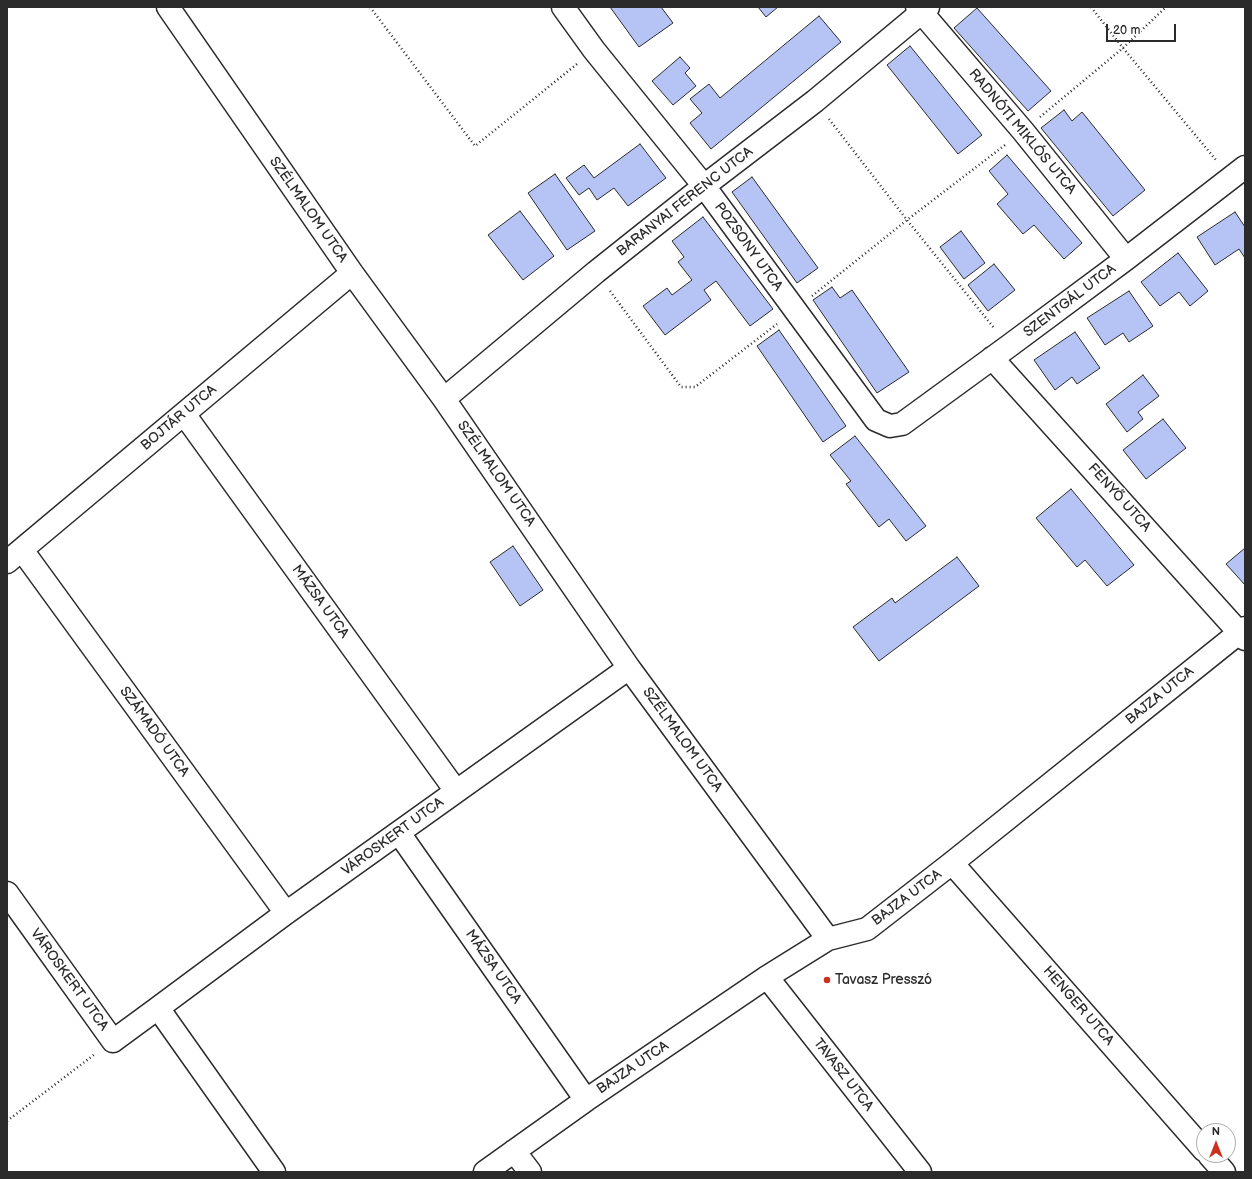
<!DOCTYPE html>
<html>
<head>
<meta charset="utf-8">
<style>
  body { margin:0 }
  #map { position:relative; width:1252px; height:1179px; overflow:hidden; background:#fff; font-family:"Balsamiq Sans",sans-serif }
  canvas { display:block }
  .frame { position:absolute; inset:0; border:8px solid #2b2b2b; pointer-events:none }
  .north { position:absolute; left:1196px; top:1123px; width:40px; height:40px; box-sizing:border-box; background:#fff; border:1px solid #aaa; border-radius:50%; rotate:0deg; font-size:11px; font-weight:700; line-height:16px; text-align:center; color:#2b2b2b }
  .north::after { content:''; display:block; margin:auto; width:14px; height:18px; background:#c8321e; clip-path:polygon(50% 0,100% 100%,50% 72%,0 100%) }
  .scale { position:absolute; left:1106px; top:24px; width:70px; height:18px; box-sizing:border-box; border:2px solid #2b2b2b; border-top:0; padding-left:5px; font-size:12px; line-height:14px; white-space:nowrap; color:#2b2b2b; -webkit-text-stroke:3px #fff; paint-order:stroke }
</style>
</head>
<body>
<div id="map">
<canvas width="1252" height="1179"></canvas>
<div class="frame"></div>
<div class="north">N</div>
<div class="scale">20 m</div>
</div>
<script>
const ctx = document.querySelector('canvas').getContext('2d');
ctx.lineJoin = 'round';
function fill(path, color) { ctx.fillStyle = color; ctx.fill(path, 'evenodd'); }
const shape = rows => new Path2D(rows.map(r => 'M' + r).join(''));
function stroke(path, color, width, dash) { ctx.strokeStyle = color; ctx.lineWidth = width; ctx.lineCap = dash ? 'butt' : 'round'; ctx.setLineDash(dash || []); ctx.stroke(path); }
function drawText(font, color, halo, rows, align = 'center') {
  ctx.font = font + ' "Balsamiq Sans",sans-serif'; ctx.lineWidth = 3; ctx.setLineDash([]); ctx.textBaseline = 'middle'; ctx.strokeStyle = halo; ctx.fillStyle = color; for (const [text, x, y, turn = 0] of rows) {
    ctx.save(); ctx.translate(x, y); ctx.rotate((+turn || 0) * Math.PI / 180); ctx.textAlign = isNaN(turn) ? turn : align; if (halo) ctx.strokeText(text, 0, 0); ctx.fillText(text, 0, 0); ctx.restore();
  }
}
const building = shape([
  [610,7,661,7,673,23,639,47,610,7],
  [758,7,778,7,766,17,758,7],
  [977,8,1051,91,1028,111,954,28,977,8],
  [819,16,841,42,711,149,690,123,702,113,690,99,709,84,720,98,819,16],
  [910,46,982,135,958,154,887,65,910,46],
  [680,57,690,68,685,73,696,86,673,105,652,81,680,57],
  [1064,110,1072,121,1082,112,1145,190,1113,216,1041,128,1064,110],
  [640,144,666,178,628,206,614,188,597,200,589,188,579,195,566,178,584,165,594,178,640,144],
  [1007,155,1082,243,1064,259,1034,225,1023,234,997,204,1008,194,989,171,1007,155],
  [555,174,595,231,567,250,528,193,555,174],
  [752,177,818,268,797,283,732,192,752,177],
  [520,211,554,256,523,280,488,235,520,211],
  [1235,212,1245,227,1245,258,1239,249,1215,265,1197,237,1235,212],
  [703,217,773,309,750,326,716,281,704,290,711,300,665,335,643,306,667,288,672,295,692,280,678,262,684,257,672,241,703,217],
  [961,231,985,263,964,279,940,247,961,231],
  [1178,253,1208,291,1190,306,1179,292,1160,306,1141,282,1178,253],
  [994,264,1015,290,988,311,968,285,994,264],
  [832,287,840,298,852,290,909,372,877,393,813,300,832,287],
  [1129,291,1153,326,1129,342,1123,333,1105,345,1087,318,1129,291],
  [779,330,846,426,823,442,757,346,779,330],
  [1075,332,1100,368,1077,384,1072,377,1055,390,1034,360,1075,332],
  [1143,375,1159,396,1138,412,1143,419,1127,432,1106,404,1143,375],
  [1163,419,1186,448,1146,479,1123,450,1163,419],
  [855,436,926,526,906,541,889,519,879,527,846,484,851,481,830,455,855,436],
  [1071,489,1134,565,1107,586,1085,560,1077,567,1036,518,1071,489],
  [513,546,543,590,520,606,490,562,513,546],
  [1245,548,1245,585,1226,564,1245,548],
  [957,557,979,586,879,661,853,627,892,598,895,603,957,557]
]);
fill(building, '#b5c4f5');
stroke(building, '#2b2b2b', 1);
const street = shape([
  [168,7,352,273,444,399,629,668,828,939],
  [563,7,594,50,704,186,876,420,890,426,902,424,1009,346,1126,259,1245,167],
  [917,7,1023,131,1126,259],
  [992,358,1245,639],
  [444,399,596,272,704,186,815,101,928,7],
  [184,414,456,791],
  [22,550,286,913],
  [7,562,352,273],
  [399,833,586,1100],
  [952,863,1204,1150],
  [7,893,113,1041,158,1008],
  [767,977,920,1172],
  [514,1151,530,1172],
  [1209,1155,1224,1172],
  [274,1172,158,1008,286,913,629,668],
  [485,1172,586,1100,767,977,828,939,867,929,952,863,1245,628]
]);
stroke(street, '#2b2b2b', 25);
stroke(shape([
  [370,7,475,146,577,64],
  [1091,7,1123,48,1216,160],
  [1040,117,1123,48,1166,7],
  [829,119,907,220,994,328],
  [610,291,681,387,695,387,777,324],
  [812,296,907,220,1005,145],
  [7,1121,95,1054]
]), '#2b2b2b', 2.5, [1, 3]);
stroke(street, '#fff', 22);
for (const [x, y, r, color] of [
  [827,980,4,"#c8321e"]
]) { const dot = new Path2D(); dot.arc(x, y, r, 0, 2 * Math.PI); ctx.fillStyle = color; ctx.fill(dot); stroke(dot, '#fff', 1.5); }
drawText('14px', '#2b2b2b', '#fff', [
  ["RADNÓTI MIKLÓS UTCA",1022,132,50],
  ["BARANYAI FERENC UTCA",685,202,-38],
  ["SZÉLMALOM UTCA",308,210,55],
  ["POZSONY UTCA",748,247,54],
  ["SZENTGÁL UTCA",1070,301,-37],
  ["BOJTÁR UTCA",179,418,-40],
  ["SZÉLMALOM UTCA",496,474,55],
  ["FENYŐ UTCA",1119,498,48],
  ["MÁZSA UTCA",320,602,54],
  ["BAJZA UTCA",1160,696,-39],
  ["SZÁMADÓ UTCA",154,732,54],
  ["SZÉLMALOM UTCA",682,740,54],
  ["VÁROSKERT UTCA",393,837,-36],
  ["BAJZA UTCA",907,898,-37],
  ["MÁZSA UTCA",493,967,55],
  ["VÁROSKERT UTCA",69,980,54],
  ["HENGER UTCA",1078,1006,49],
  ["BAJZA UTCA",633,1068,-34],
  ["TAVASZ UTCA",843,1075,52]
]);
drawText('14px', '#2b2b2b', '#fff', [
  ["Tavasz Presszó",835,980]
], 'left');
</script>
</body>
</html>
